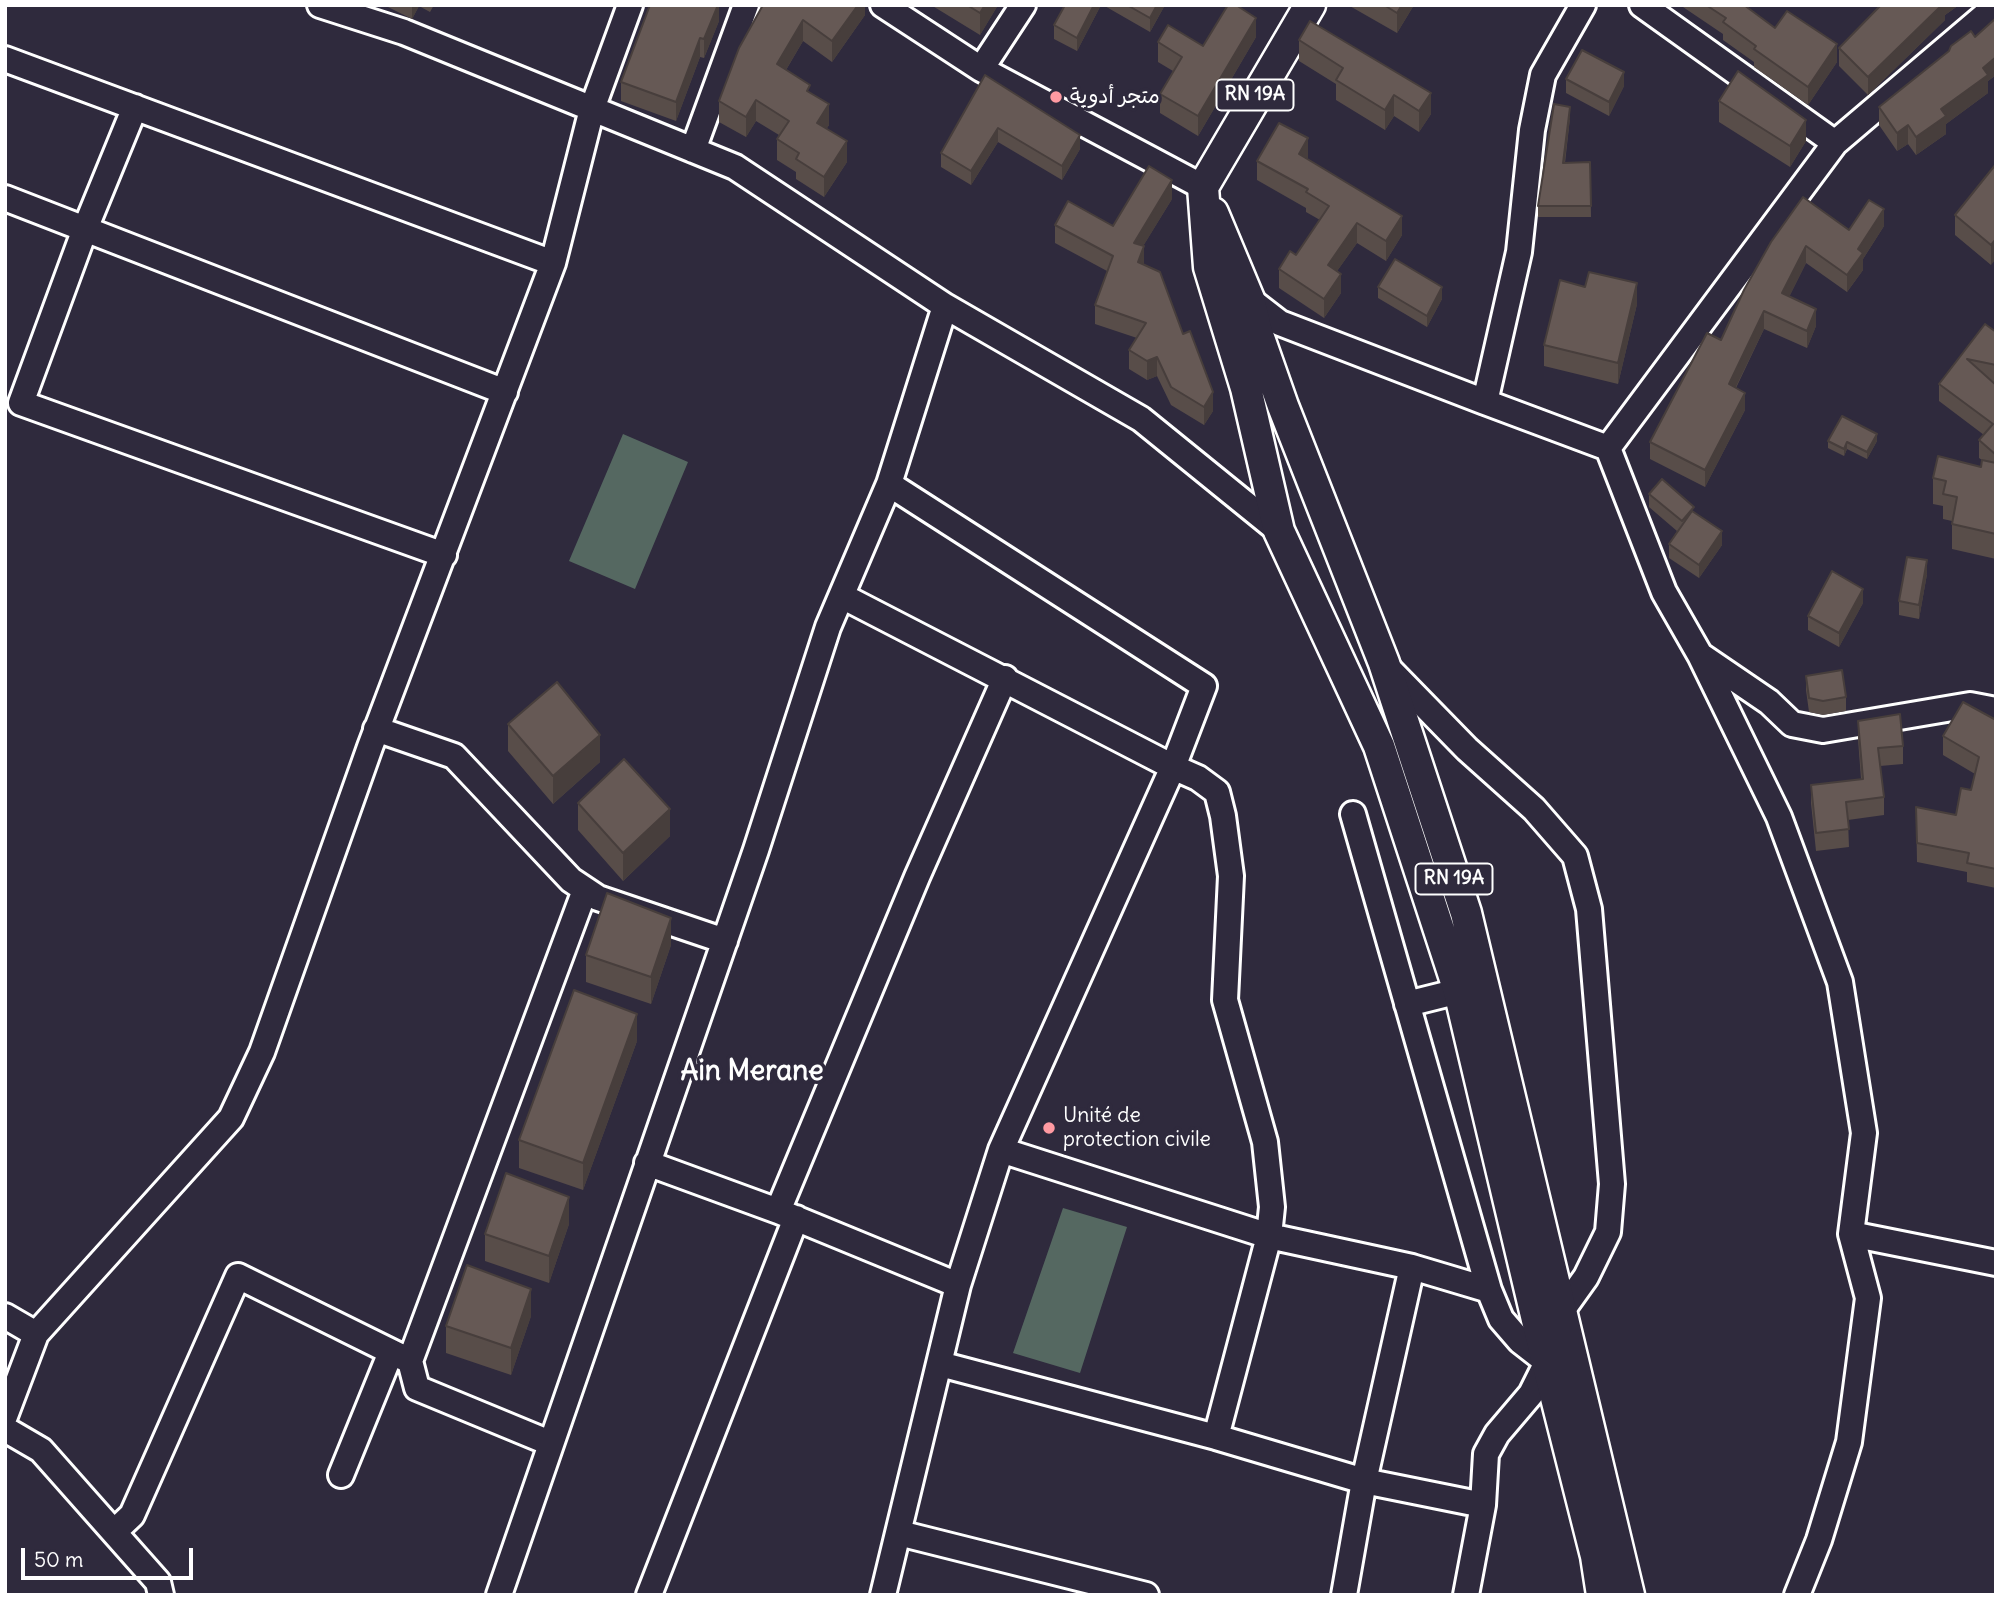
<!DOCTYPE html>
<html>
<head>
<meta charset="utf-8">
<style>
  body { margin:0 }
  #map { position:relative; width:2001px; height:1600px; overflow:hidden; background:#2f2a3d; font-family:Delius,sans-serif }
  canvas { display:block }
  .frame { position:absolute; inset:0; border:7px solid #fff; pointer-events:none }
  .scale { position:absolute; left:21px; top:1548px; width:172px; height:32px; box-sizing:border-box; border:4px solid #fff; border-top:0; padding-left:9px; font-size:21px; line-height:24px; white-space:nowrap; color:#fff; -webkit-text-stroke:5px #2f2a3d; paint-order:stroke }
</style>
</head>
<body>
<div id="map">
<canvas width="2001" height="1600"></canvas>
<div class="frame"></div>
<div class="scale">50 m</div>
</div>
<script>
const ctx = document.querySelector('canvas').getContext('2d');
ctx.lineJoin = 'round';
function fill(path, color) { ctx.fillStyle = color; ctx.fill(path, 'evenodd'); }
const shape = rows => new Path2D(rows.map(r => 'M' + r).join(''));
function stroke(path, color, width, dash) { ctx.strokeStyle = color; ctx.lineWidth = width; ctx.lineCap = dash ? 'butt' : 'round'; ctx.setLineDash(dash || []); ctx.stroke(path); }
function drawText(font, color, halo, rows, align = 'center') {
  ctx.font = font + ' Delius,"Playpen Sans Arabic",sans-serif'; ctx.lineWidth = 7; ctx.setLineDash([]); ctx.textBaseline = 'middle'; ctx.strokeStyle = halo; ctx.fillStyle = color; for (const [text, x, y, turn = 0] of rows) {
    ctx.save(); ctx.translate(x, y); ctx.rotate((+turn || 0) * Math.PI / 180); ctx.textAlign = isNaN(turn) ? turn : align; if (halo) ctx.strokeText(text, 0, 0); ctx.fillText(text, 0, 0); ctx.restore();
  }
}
fill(shape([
  [623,434,688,462,635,589,569,561],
  [1063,1208,1127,1227,1080,1373,1013,1353]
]), '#556861');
const minor = shape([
  [320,5,404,32,735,167,945,306,1141,419,1279,531],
  [883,5,981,69,1203,187],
  [1642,5,1835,143],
  [5,59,553,263],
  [981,69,1023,5],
  [135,107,85,229,21,403,444,555],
  [693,150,746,5],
  [5,198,505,392],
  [1249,299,1280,323,1485,402,1519,252,1532,130,1543,75,1583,5],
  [1485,402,1608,448,1835,143,1996,6],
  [1608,448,1664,592,1700,655,1769,702,1792,724,1823,730,1970,705,1996,710],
  [889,484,1204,686,1173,767,1198,778,1217,792,1223,816,1231,876,1225,1000,1265,1142,1272,1207,1269,1236,1412,1267,1489,1290],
  [842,596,1173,767,1001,1150,958,1285,883,1595],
  [1700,655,1779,817,1840,982,1864,1133,1851,1234,1868,1298,1849,1442,1819,1540,1797,1595],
  [1385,665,1467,749,1534,809,1575,856,1589,909,1612,1184,1608,1232,1586,1277,1561,1312],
  [376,729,454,756,571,880,598,898,725,941],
  [1353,814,1489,1290,1501,1319,1520,1341,1547,1362,1531,1394,1497,1434,1486,1454,1483,1505,1466,1595],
  [1407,1004,1459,991],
  [1001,1150,1269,1236,1216,1437],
  [647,1163,778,1211,958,1285],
  [778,1211,917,877,1005,678],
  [1851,1234,1996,1263],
  [1412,1267,1364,1481,1483,1505],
  [5,1316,36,1334],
  [940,1364,1216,1437,1364,1481,1344,1595],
  [5,1416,36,1334,231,1118,262,1052,370,747,553,263,592,109,630,5],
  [5,1429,41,1450,158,1582,161,1595],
  [550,1443,417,1388,410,1361,585,890],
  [341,1475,391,1352],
  [114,1532,132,1515,238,1276,410,1361],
  [899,1533,1146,1595],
  [499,1595,756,850,828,627,889,484,945,306],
  [649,1595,796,1218]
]);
const major = shape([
  [1310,5,1203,187,1209,267,1246,388,1279,531,1379,746,1459,991,1547,1362,1596,1556,1602,1595],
  [1213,213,1249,299,1257,332,1283,406,1384,663,1466,913,1629,1595]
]);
stroke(minor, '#fff', 30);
stroke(major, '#fff', 35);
stroke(minor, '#2f2a3d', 24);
stroke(major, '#2f2a3d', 30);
fill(shape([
  [384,5,434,5,430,12,419,6,412,19],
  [719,5,719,21,704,58,700,57,676,121,621,101,621,82],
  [761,5,865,5,865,15,832,62,803,41,786,70,810,93,829,125,827,128,847,162,824,197,796,179,796,172,777,160,777,139,779,135,756,121,746,137,719,122,719,101,761,9],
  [931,5,998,5,980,35],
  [1065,5,1101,5,1077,51,1054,39,1054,25],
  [1103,5,1165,5,1150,32],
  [1348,5,1414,5,1397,33],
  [1680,5,1744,5,1775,28,1837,62,1808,105,1754,67,1754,62,1723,40,1723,34],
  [1881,5,1959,5,1945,15,1945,20,1868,95,1839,66,1839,48],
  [1996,18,1996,75,1988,81,1988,93,1946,124,1946,134,1916,155,1908,144,1897,151,1879,125,1879,107,1975,37],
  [1256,37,1198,136,1160,113,1160,94,1173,71,1158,62,1158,42,1203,46],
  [1299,40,1431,114,1419,132,1394,116,1385,130,1336,100,1336,84,1299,61],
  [985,75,1080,149,1062,180,998,142,971,185,941,167,941,153],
  [1566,79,1624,86,1609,116,1566,93],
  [1719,101,1806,141,1790,167,1719,122],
  [1570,118,1565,163,1590,162,1591,217,1538,217,1538,206],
  [1308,158,1307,159,1402,235,1386,261,1357,243,1337,271,1341,293,1324,318,1279,288,1279,269,1296,255,1320,220,1306,212,1306,208,1257,180,1257,161],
  [1996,164,1991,265,1955,235,1955,215],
  [1172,199,1143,246,1144,264,1213,411,1204,425,1171,405,1157,376,1147,380,1129,369,1129,350,1137,338,1095,324,1095,305,1107,271,1055,243,1055,225,1113,226],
  [1884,226,1863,259,1863,270,1847,292,1806,263,1789,297,1816,326,1807,348,1764,329,1736,388,1745,410,1705,487,1650,459,1650,442,1721,340,1771,242],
  [1378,287,1442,299,1427,327,1378,298],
  [1637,304,1618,384,1544,366,1544,345],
  [1996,332,1996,382,1992,382,1996,385,1996,559,1952,549,1952,521,1943,519,1943,506,1933,504,1933,478,1981,467,1982,460,1979,458,1979,440,1984,435,1939,401,1939,384],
  [1828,441,1877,441,1867,459,1847,449,1844,456,1828,448],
  [1649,494,1694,512,1722,545,1699,578,1669,558,1669,544,1677,531,1649,507],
  [1927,574,1919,619,1899,615,1899,601],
  [1863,603,1839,647,1808,630,1808,616],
  [1806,676,1846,697,1846,711,1823,715,1809,712,1806,690],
  [1996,720,1996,888,1967,882,1967,872,1917,862,1916,807,1956,815,1971,790,1975,774,1943,755,1943,736],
  [1858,721,1903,746,1903,764,1880,766,1884,797,1884,815,1848,820,1849,847,1816,851,1811,803,1811,785,1861,779,1858,739],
  [508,724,600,762,553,804,508,751],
  [578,803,670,836,623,881,578,830],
  [671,945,651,1004,586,982,586,955],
  [637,1041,583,1190,519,1168,519,1140],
  [569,1224,549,1283,485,1261,485,1234],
  [531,1316,511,1375,446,1353,446,1326]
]), '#584d49');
fill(shape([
  [412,5,419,6,412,19],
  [718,5,719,5,719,21,704,58,704,39],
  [858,5,865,5,865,15,832,62,832,41],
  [985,5,998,5,980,35,980,13],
  [1094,5,1101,5,1077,51,1077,38],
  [1157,5,1165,5,1150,32,1150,18],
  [1402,5,1414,5,1397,33,1397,13],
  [1942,5,1959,5,1945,15,1945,20,1868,95,1868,77],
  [1256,18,1256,37,1198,136,1198,116],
  [803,20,803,41,777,85,777,64],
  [700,38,700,57,676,121,676,102],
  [1837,44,1837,62,1808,105,1808,87],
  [1996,57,1996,75,1988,81,1988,93,1946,124,1946,134,1916,155,1916,137,1941,109,1983,68],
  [1624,72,1624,86,1609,116,1609,102],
  [1431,93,1431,114,1419,132,1419,111],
  [1394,95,1394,116,1385,130,1385,110],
  [756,100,756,121,746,137,746,117],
  [829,104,829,125,817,143,817,123],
  [1570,107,1570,118,1563,174,1563,163],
  [1806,120,1806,141,1790,167,1790,146],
  [1908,125,1908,144,1897,151,1897,133],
  [998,128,998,142,971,185,971,171],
  [1080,135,1080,149,1062,180,1062,166],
  [1308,138,1308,158,1299,173,1299,154],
  [847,141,847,162,824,197,824,177],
  [1172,180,1172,199,1134,261,1134,243],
  [1884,209,1884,226,1863,259,1863,270,1847,292,1847,275,1858,249],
  [1402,216,1402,235,1386,261,1386,241],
  [1357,223,1357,243,1328,284,1328,265],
  [1996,239,1996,259,1991,265,1991,245],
  [1144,246,1144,265,1138,262],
  [1806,246,1806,263,1782,311,1782,293],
  [1341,274,1341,293,1324,318,1324,299],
  [1637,283,1637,304,1618,384,1618,363],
  [1442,287,1442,299,1427,327,1427,316],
  [1816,309,1816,326,1807,348,1807,331],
  [1764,311,1764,329,1729,401,1729,384],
  [1157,357,1157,376,1147,380,1147,361],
  [1213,392,1213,411,1204,425,1204,407],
  [1745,393,1745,410,1705,487,1705,470],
  [1877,434,1877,441,1867,459,1867,452],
  [1847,442,1847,449,1844,456,1844,449],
  [1722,531,1722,545,1699,578,1699,565],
  [1927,560,1927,574,1919,619,1919,605],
  [1863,589,1863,603,1839,647,1839,633],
  [600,735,600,762,553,804,553,776],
  [670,809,670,836,623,881,623,853],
  [671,918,671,945,651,1004,651,977],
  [637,1014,637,1041,583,1190,583,1163],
  [569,1197,569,1224,549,1283,549,1256],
  [531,1289,531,1316,511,1375,511,1348]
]), '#473e3c');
const building = shape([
  [650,5,718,5,704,39,700,38,676,102,621,82,650,5],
  [763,5,858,5,832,41,803,20,777,64,810,85,807,91,829,104,817,123,847,141,824,177,796,159,799,153,777,139,789,121,756,100,746,117,719,101,739,48,763,5],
  [967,5,985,5,980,13,967,5],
  [1065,5,1094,5,1077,38,1054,25,1065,5],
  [1127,5,1157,5,1150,18,1127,5],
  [1228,5,1236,5,1256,18,1198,116,1160,94,1182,57,1158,42,1168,25,1203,46,1228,5],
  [1384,5,1402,5,1397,13,1384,5],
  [1706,5,1744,5,1775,28,1787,11,1837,44,1808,87,1754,49,1756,46,1723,22,1726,18,1706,5],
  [1881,5,1942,5,1868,77,1839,48,1881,5],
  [1996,18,1996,57,1983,68,1988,75,1941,109,1946,116,1916,137,1908,125,1897,133,1879,107,1949,51,1951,46,1971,31,1975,37,1996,18],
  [1310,21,1431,93,1419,111,1394,95,1385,110,1336,80,1343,68,1299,40,1310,21],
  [1582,50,1624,72,1609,102,1566,79,1582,50],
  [1738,71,1806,120,1790,146,1719,101,1738,71],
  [985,75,1080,135,1062,166,998,128,971,171,941,153,985,75],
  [1554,104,1570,107,1563,163,1590,162,1591,206,1538,206,1554,104],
  [1279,123,1308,138,1299,154,1402,216,1386,241,1357,223,1328,265,1341,274,1324,299,1279,269,1290,251,1296,255,1329,206,1306,192,1308,189,1257,161,1279,123],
  [1996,164,1996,239,1991,245,1955,215,1996,164],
  [1149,166,1172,180,1134,243,1144,246,1138,262,1160,272,1183,334,1190,331,1213,392,1204,407,1171,387,1157,357,1147,361,1129,350,1146,323,1095,305,1113,256,1055,225,1068,201,1113,226,1149,166],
  [1803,197,1849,230,1869,200,1884,209,1858,249,1863,253,1847,275,1806,246,1782,293,1816,309,1807,331,1764,311,1729,384,1745,393,1705,470,1650,442,1707,333,1721,340,1744,290,1771,242,1803,197],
  [1395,259,1442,287,1427,316,1378,287,1395,259],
  [1589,272,1637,283,1618,363,1544,345,1560,280,1585,287,1589,272],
  [1985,324,1996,332,1996,365,1967,359,1996,385,1996,452,1995,454,1979,440,1993,424,1939,384,1985,324],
  [1842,416,1877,434,1867,452,1847,442,1844,449,1828,441,1842,416],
  [1938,456,1981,467,1982,460,1996,463,1996,534,1952,524,1957,497,1943,494,1946,481,1933,478,1938,456],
  [1662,479,1694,507,1682,521,1649,494,1662,479],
  [1692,511,1722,531,1699,565,1669,544,1692,511],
  [1907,557,1927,560,1919,605,1899,601,1907,557],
  [1832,571,1863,589,1839,633,1808,616,1832,571],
  [1842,670,1846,697,1823,701,1809,698,1806,676,1842,670],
  [557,682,600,735,553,776,508,724,557,682],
  [1963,702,1996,720,1996,869,1967,863,1969,853,1917,843,1916,807,1956,815,1961,788,1971,790,1979,757,1943,736,1963,702],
  [1900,714,1903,746,1878,748,1884,797,1846,802,1849,829,1816,833,1811,785,1863,779,1858,721,1900,714],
  [624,759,670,809,623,853,578,803,624,759],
  [607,893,671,918,651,977,586,955,607,893],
  [574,990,637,1014,583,1163,519,1140,574,990],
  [506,1173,569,1197,549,1256,485,1234,506,1173],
  [467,1265,531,1289,511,1348,446,1326,467,1265]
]);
fill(building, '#665955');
stroke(building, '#473e3c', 2);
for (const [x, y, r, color] of [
  [1056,97,7,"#ff9aa2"],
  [1049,1128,7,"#ff9aa2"]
]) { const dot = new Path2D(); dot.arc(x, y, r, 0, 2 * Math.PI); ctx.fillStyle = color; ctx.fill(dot); stroke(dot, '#2f2a3d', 2.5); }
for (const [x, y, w] of [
  [1255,95,77],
  [1454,879,77]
]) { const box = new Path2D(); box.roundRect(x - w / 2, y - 15.5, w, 31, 5); ctx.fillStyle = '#2f2a3d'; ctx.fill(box); stroke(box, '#fff', 2); }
drawText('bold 19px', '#fff', null, [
  ["RN 19A",1255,95],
  ["RN 19A",1454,879]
]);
drawText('21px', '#fff', '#2f2a3d', [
  ["متجر أدوية",1070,97],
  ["Unité de",1063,1116],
  ["protection civile",1063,1140]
], 'left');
drawText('bold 28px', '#fff', '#2f2a3d', [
  ["Ain Merane",752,1072]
]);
</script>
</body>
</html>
